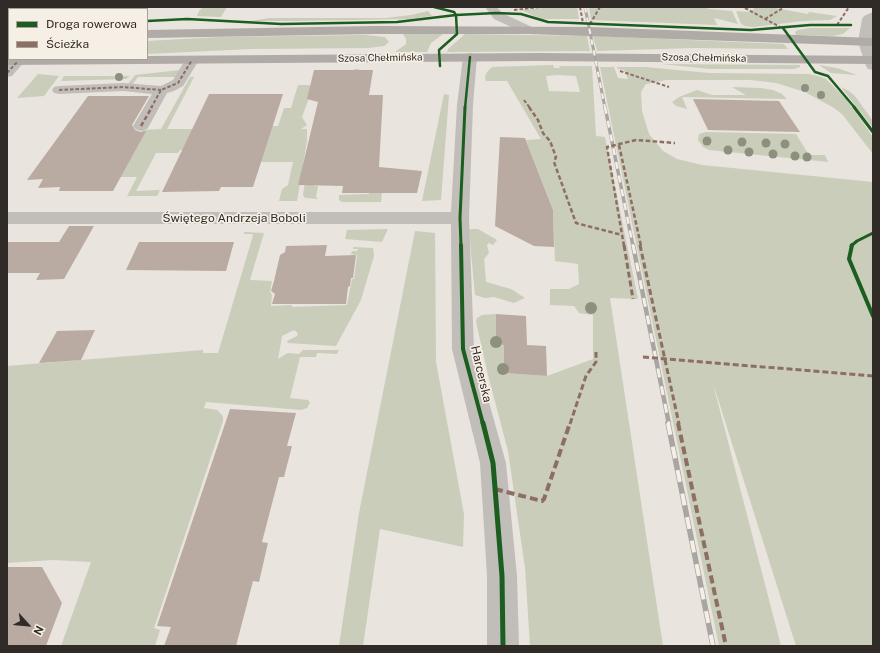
<!DOCTYPE html>
<html>
<head>
<meta charset="utf-8">
<style>
  body { margin:0 }
  #map { position:relative; width:880px; height:653px; overflow:hidden; background:#e9e4de; font-family:"Public Sans",sans-serif }
  canvas { display:block }
  .frame { position:absolute; inset:0; border:8px solid #312b27; pointer-events:none }
  .legend { position:absolute; left:8px; top:8px; width:140px; height:52px; box-sizing:border-box; background:#f6efe5; border:1px solid #a7a199; margin:0; padding:5px 7px; list-style:none; font-size:12px; color:#312b27 }
  .legend li { display:flex; align-items:center; gap:8px; height:20px }
  .legend b { width:20px; border:1px solid #a7a199 }
  .north { position:absolute; left:8px; top:605px; width:40px; height:40px; -webkit-text-stroke:3px #f6efe5; paint-order:stroke; rotate:117deg; font-size:11px; font-weight:700; line-height:16px; text-align:center; color:#312b27 }
  .north::after { content:''; display:block; margin:auto; width:14px; height:18px; background:#312b27; clip-path:polygon(50% 0,100% 100%,50% 72%,0 100%) }
</style>
</head>
<body>
<div id="map">
<canvas width="880" height="653"></canvas>
<div class="frame"></div>
<ul class="legend">
<li><b style="height:5px;background:#1b5e20"></b>Droga rowerowa</li>
<li><b style="height:5px;background:#8d6e63"></b>Ścieżka</li>
</ul>
<div class="north">N</div>
</div>
<script>
const ctx = document.querySelector('canvas').getContext('2d');
ctx.lineJoin = 'round';
function fill(path, color) { ctx.fillStyle = color; ctx.fill(path, 'evenodd'); }
const shape = rows => new Path2D(rows.map(r => 'M' + r).join(''));
function stroke(path, color, width, dash) { ctx.strokeStyle = color; ctx.lineWidth = width; ctx.lineCap = dash ? 'butt' : 'round'; ctx.setLineDash(dash || []); ctx.stroke(path); }
function drawText(font, color, halo, rows, align = 'center') {
  ctx.font = font + ' "Public Sans",sans-serif'; ctx.lineWidth = 3.5; ctx.setLineDash([]); ctx.textBaseline = 'middle'; ctx.strokeStyle = halo; ctx.fillStyle = color; for (const [text, x, y, turn = 0] of rows) {
    ctx.save(); ctx.translate(x, y); ctx.rotate((+turn || 0) * Math.PI / 180); ctx.textAlign = isNaN(turn) ? turn : align; if (halo) ctx.strokeText(text, 0, 0); ctx.fillText(text, 0, 0); ctx.restore();
  }
}
fill(shape([
  [203,7,227,7,221,17,197,16,199,11],
  [554,7,577,7,579,19,541,19,521,10],
  [589,7,705,7,709,9,732,11,738,24,714,18,717,25,591,20],
  [756,7,770,7,808,14,809,12,837,16,830,20,802,21,754,27,745,26,741,24,736,11,750,12],
  [428,11,432,16,409,19,295,21,250,21,270,18,386,18,411,15],
  [810,28,850,28,843,34,833,36,796,35,795,32,798,30],
  [403,34,443,34,431,43,427,52,395,52,406,44,406,39],
  [465,34,587,36,590,51,447,52,448,49],
  [365,35,385,37,389,42,384,46,368,48,252,49,147,54,147,41,219,37],
  [593,36,784,44,788,49,694,48,597,51],
  [661,64,800,65,800,67,794,69,710,69],
  [553,65,554,68,560,68,559,66,592,66,596,136,605,137,638,299,610,298,663,646,530,646,525,568,508,451,488,375,476,322,477,318,482,315,496,314,496,344,504,345,504,373,547,376,593,359,593,315,579,313,574,306,550,305,550,289,569,289,579,284,578,264,555,261,553,210,526,140,541,139,507,81,486,81,485,77,487,72,492,67],
  [557,75,576,76,580,92,549,91,546,76],
  [819,65,837,68,857,75,831,73],
  [600,67,614,67,618,78,628,79,624,70,618,69,617,67,646,67,709,73,808,74,818,76,826,79,846,99,873,137,873,154,842,114,834,108,805,92,776,83,751,80,666,80,646,84,641,92,642,111,649,134,663,151,677,159,702,165,873,182,873,646,796,646,712,380,781,646,719,646],
  [354,69,359,69,355,87,313,87,302,117,307,125,301,129,307,129,307,141,297,201,279,201,282,189,288,185,293,162,256,162,185,150,180,150,178,153,156,153,136,191,160,190,157,196,127,196,137,177,119,177,122,165,143,130,161,129,190,77,194,77,167,129,198,129,199,126,278,126,284,108,291,108,298,85,351,85],
  [180,70,176,77,138,77,132,85,128,84,135,75],
  [38,74,59,76,44,96,17,98],
  [64,76,130,76,126,79,61,81],
  [732,87,761,88,773,90,782,94,787,99,682,97,687,109,676,106,672,102,679,97,697,90,712,95,746,95],
  [841,87,849,91,855,96,873,121,873,128],
  [444,94,449,95,441,200,422,201],
  [706,132,796,134,809,155,825,155,828,162,709,150,703,147,698,140,699,134],
  [307,167,317,176,314,186,318,186,316,197,318,199,305,198,303,195],
  [369,192,382,192,381,202,342,202,339,200,339,195,369,194],
  [388,229,382,242,345,239,347,230],
  [471,229,478,229,497,240,493,245,489,243,487,245,489,253,484,259,486,282,511,289,525,298,514,303,494,297,485,298,475,295,469,230],
  [415,231,435,233,436,362,464,514,463,547,380,529,363,646,339,646,359,513],
  [244,232,264,233,250,280,272,281,270,292,272,295,271,306,292,305,292,307,347,305,352,279,354,279,357,255,351,254,352,251,357,251,358,249,353,249,353,247,373,248,374,256,361,300,336,346,288,343,287,341,297,336,298,333,294,330,282,336,278,359,288,353,299,354,303,350,339,350,337,354,317,353,316,357,300,357,290,398,308,400,310,403,307,408,301,410,206,402,204,408,217,410,223,416,223,421,154,628,160,630,155,646,61,646,91,562,53,560,7,563,7,366,203,350,203,353,218,353,252,239,253,234,244,234]
]), '#c9cdba');
fill(shape([
  [314,70,373,70,369,95,383,95,379,167,422,171,417,193,342,193,343,186,298,185,318,102,307,99],
  [209,94,283,94,253,187,221,187,219,191,162,192],
  [88,96,149,96,132,125,135,130,141,132,146,131,113,191,59,191,60,187,38,188,43,179,27,180],
  [693,99,779,101,800,132,708,130],
  [500,137,525,138,553,210,554,247,534,246,495,226],
  [69,226,94,226,64,279,36,280,40,273,7,273,7,242,59,242],
  [139,242,234,242,226,271,126,270],
  [327,245,325,256,356,255,353,278,351,278,350,286,348,287,346,304,272,304,275,294,271,291,274,281,280,255,285,252,286,246],
  [496,314,526,316,527,345,546,346,547,376,504,373,504,345,496,344],
  [95,330,81,360,39,363,57,331],
  [230,409,296,413,287,446,292,446,284,477,279,477,262,542,268,543,259,582,253,581,236,646,164,646,171,627,157,626],
  [7,567,42,567,62,603,46,646,7,646]
]), '#baaba2');
fill(shape([
  [485,7,497,7,502,13,532,27,534,30,532,33,524,33,494,19,485,7],
  [873,12,872,42,873,46,873,70,868,69,866,66,858,42,862,19,864,16,873,12],
  [470,53,475,54,477,57,473,105,469,218,474,349,506,463,517,576,519,646,487,646,487,576,480,463,452,349,451,224,7,224,7,212,451,212,457,105,463,57,465,54,470,53],
  [192,56,197,57,199,60,185,83,183,86,174,91,167,93,149,126,147,129,141,131,135,129,133,126,152,94,123,91,59,94,54,93,52,90,54,87,59,86,123,83,161,86,173,80,187,57,192,56],
  [12,59,23,59,25,61,12,76,7,77,7,65,12,59]
]), '#c1bdb8');
fill(shape([
  [375,26,590,27,873,38,873,46,528,34,375,34,147,38,147,30,375,26],
  [7,33,9,33,9,41,7,41,7,33],
  [537,53,873,56,873,64,537,61,7,65,7,57,9,57,9,59,147,59,147,56,537,53]
]), '#b0aba7');
const railFar3 = shape([
  [585,7,605,108]
]);
const railFar2 = shape([
  [605,107,633,246]
]);
const railFar1 = shape([
  [633,245,669,424]
]);
const rail = shape([
  [668,423,713,646]
]);
stroke(railFar3, '#a9a5a2', 3);
stroke(railFar2, '#a9a5a2', 3.5);
stroke(railFar1, '#a9a5a2', 4.5);
stroke(rail, '#a9a5a2', 5.5);
stroke(railFar3, '#f6efe5', 2, [5.5]);
stroke(railFar2, '#f6efe5', 2.5, [7]);
stroke(railFar1, '#f6efe5', 3, [9]);
stroke(rail, '#f6efe5', 4, [12]);
stroke(shape([
  [580,7,583,23],
  [745,8,780,27],
  [514,10,540,7],
  [765,19,783,8],
  [590,24,600,7],
  [837,25,849,7],
  [7,29,9,29],
  [620,71,669,87],
  [7,73,18,61],
  [59,90,123,87,161,90],
  [524,100,530,108],
  [151,108,161,90,178,83,192,60]
]), '#8d6e63', 2, [3.5, 2]);
stroke(shape([
  [529,107,538,120,543,133,550,141,556,157,554,162,576,223,622,235],
  [141,126,152,107],
  [619,145,641,246],
  [624,246,607,147,636,140,675,143]
]), '#8d6e63', 2.5, [4.5, 2.5]);
stroke(shape([
  [624,245,633,299],
  [640,245,679,424],
  [643,357,873,376],
  [570,424,586,376,596,362,596,352]
]), '#8d6e63', 3, [6, 3]);
stroke(shape([
  [678,423,726,646],
  [495,489,542,501,544,499,570,423]
]), '#8d6e63', 4, [8, 4]);
stroke(shape([
  [434,7,454,12,456,15,457,34,439,50,440,66],
  [147,21,187,19,281,24,397,22,456,15,496,13,521,14,548,22,751,30,810,25,851,25],
  [783,28,815,72,828,76,855,108],
  [465,108,470,57]
]), '#1b5e20', 2.5);
stroke(shape([
  [854,107,873,132],
  [461,246,460,218,465,107],
  [851,246,857,241,873,233]
]), '#1b5e20', 3);
stroke(shape([
  [461,245,463,349,483,424],
  [852,245,849,259,873,316]
]), '#1b5e20', 4);
stroke(shape([
  [483,423,493,463,502,576,503,646]
]), '#1b5e20', 5);
ctx.fillStyle = '#8c907d';
for (const [x, y, r] of [
  [119,77,4],
  [805,88,4],
  [821,95,4],
  [707,141,4.5],
  [742,142,4.5],
  [766,143,4.5],
  [785,144,4.5],
  [728,150,4.5],
  [749,152,4.5],
  [773,154,4.5],
  [795,156,4.5],
  [807,157,4.5],
  [591,308,6],
  [496,342,6],
  [503,369,6]
]) { ctx.beginPath(); ctx.arc(x, y, r, 0, 2 * Math.PI); ctx.fill(); }
drawText('10px', '#312b27', '#f6efe5', [
  ["Szosa Chełmińska",380,58,-1],
  ["Szosa Chełmińska",704,58,1]
]);
drawText('12px', '#312b27', '#f6efe5', [
  ["Świętego Andrzeja Boboli",234,218],
  ["Harcerska",481,374,77]
]);
</script>
</body>
</html>
